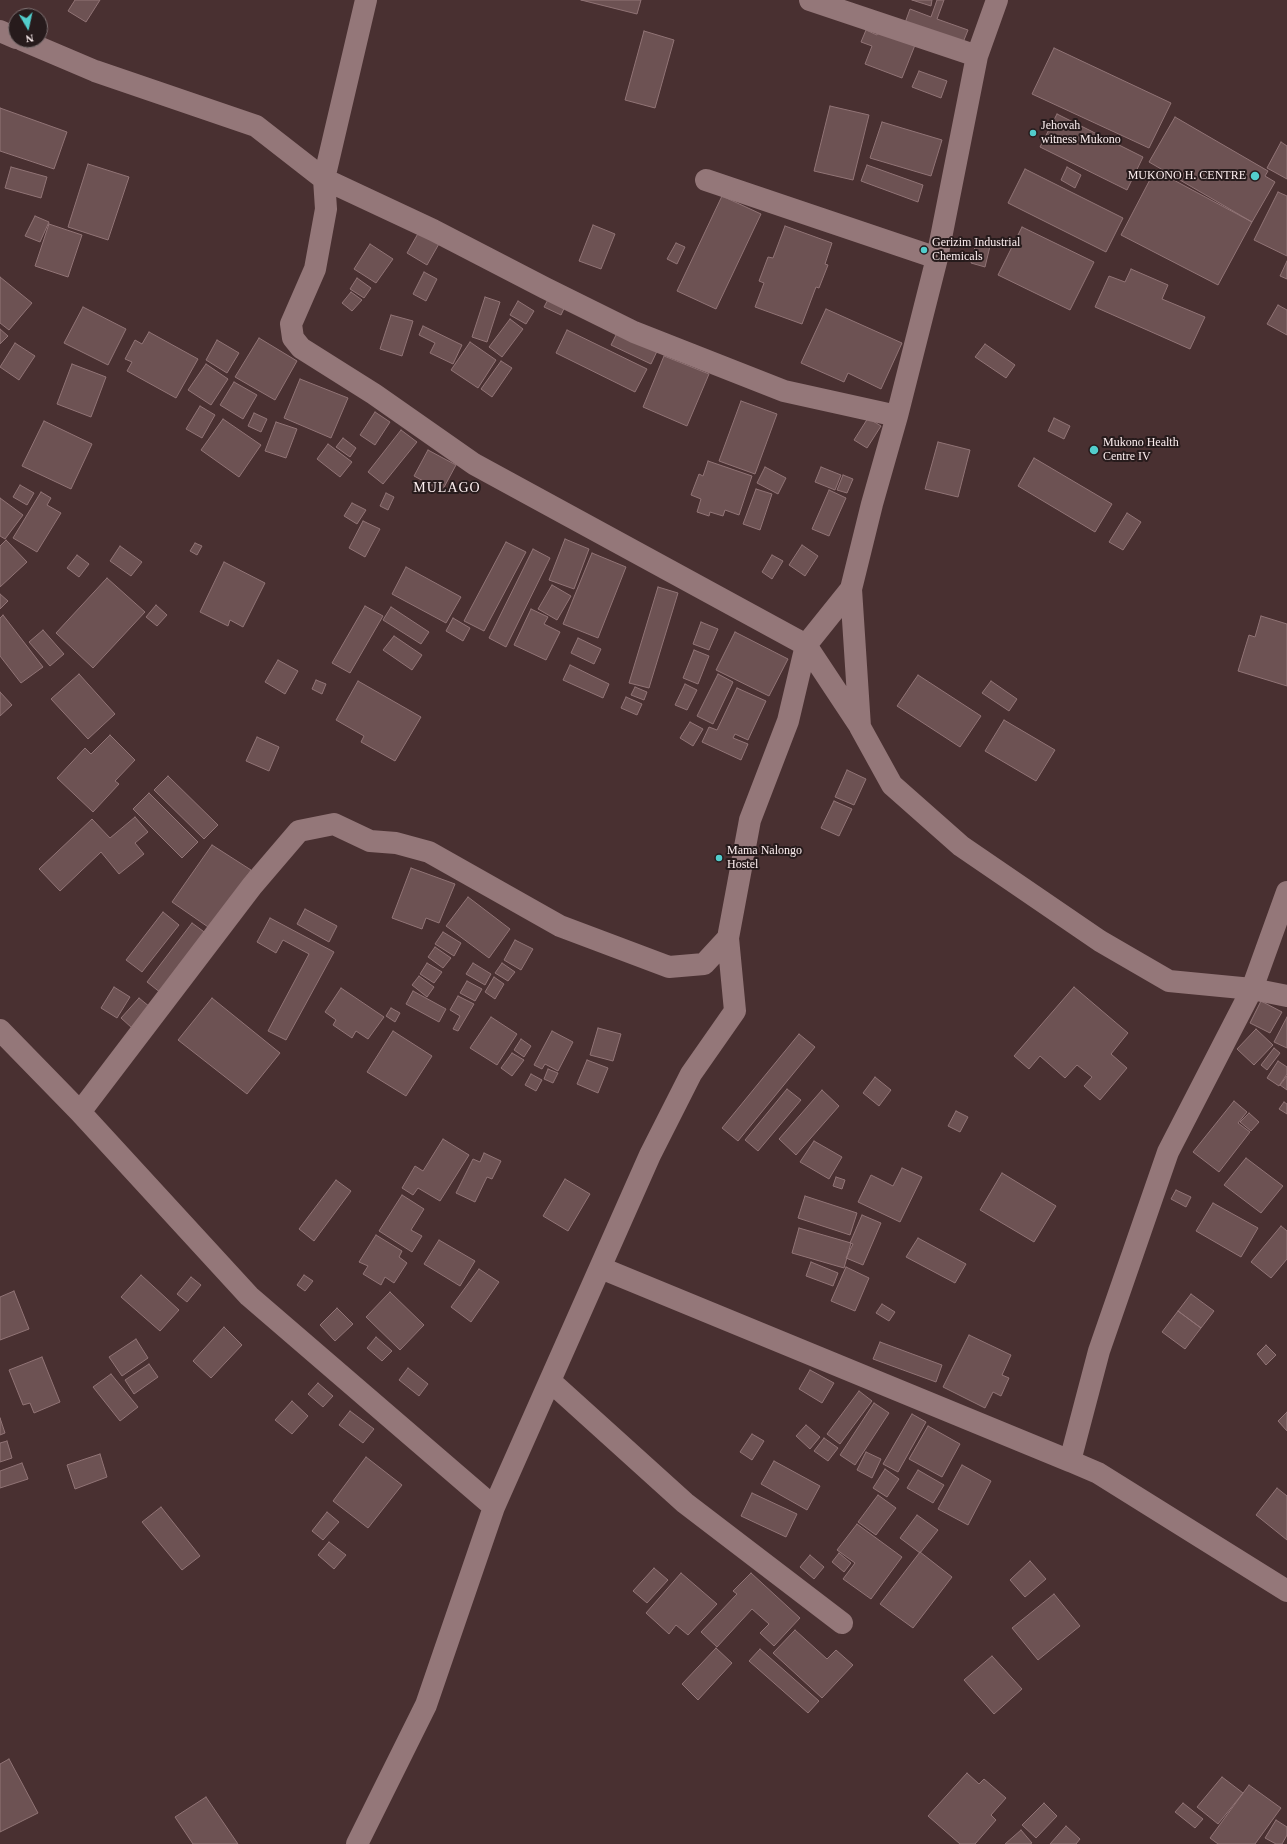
<!DOCTYPE html>
<html>
<head>
<meta charset="utf-8">
<style>
  body { margin:0 }
  #map { position:relative; width:1287px; height:1844px; overflow:hidden; background:#493031; font-family:"Times New Roman",serif }
  canvas { display:block }
  .north { position:absolute; left:8px; top:8px; width:40px; height:40px; box-sizing:border-box; background:#271b1c; border:1px solid #7d7071; border-radius:50%; rotate:171deg; font-size:11px; font-weight:700; line-height:16px; text-align:center; color:#fdeff0 }
  .north::after { content:''; display:block; margin:auto; width:14px; height:18px; background:#52cdcc; clip-path:polygon(50% 0,100% 100%,50% 72%,0 100%) }
</style>
</head>
<body>
<div id="map">
<canvas width="1287" height="1844"></canvas>
<div class="north">N</div>
</div>
<script>
const ctx = document.querySelector('canvas').getContext('2d');
ctx.lineJoin = 'round';
function fill(path, color) { ctx.fillStyle = color; ctx.fill(path, 'evenodd'); }
const shape = rows => new Path2D(rows.map(r => 'M' + r).join(''));
function stroke(path, color, width, dash) { ctx.strokeStyle = color; ctx.lineWidth = width; ctx.lineCap = dash ? 'butt' : 'round'; ctx.setLineDash(dash || []); ctx.stroke(path); }
function drawText(font, color, halo, rows, align = 'center') {
  ctx.font = font + ' "Times New Roman",serif'; ctx.lineWidth = 4; ctx.setLineDash([]); ctx.textBaseline = 'middle'; ctx.strokeStyle = halo; ctx.fillStyle = color; for (const [text, x, y, turn = 0] of rows) {
    ctx.save(); ctx.translate(x, y); ctx.rotate((+turn || 0) * Math.PI / 180); ctx.textAlign = isNaN(turn) ? turn : align; if (halo) ctx.strokeText(text, 0, 0); ctx.fillText(text, 0, 0); ctx.restore();
  }
}
const building = shape([
  [75,0,100,0,86,22,68,11,75,0],
  [581,0,641,0,637,14,581,0],
  [912,0,932,0,931,6,912,0],
  [937,0,944,0,937,19,968,30,962,45,905,23,910,9,931,17,937,0],
  [880,26,917,40,902,78,865,64,872,46,861,42,866,30,877,35,880,26],
  [644,31,674,40,655,108,625,100,644,31],
  [1054,48,1171,103,1149,148,1032,94,1054,48],
  [919,71,947,81,941,98,912,87,919,71],
  [830,106,869,115,853,180,814,171,830,106],
  [0,108,67,132,54,169,0,151,0,108],
  [1057,114,1143,157,1127,190,1040,147,1057,114],
  [1175,117,1268,171,1265,176,1275,182,1252,222,1149,162,1175,117],
  [882,122,942,140,931,176,870,158,882,122],
  [1281,142,1287,146,1287,179,1267,168,1281,142],
  [88,164,129,177,108,240,68,227,88,164],
  [867,165,923,185,918,202,861,181,867,165],
  [11,167,47,177,41,198,5,188,11,167],
  [1067,167,1081,175,1075,188,1061,180,1067,167],
  [1025,169,1123,218,1106,252,1008,203,1025,169],
  [1155,170,1252,222,1218,285,1121,235,1155,170],
  [1278,192,1287,196,1287,256,1254,240,1278,192],
  [722,196,761,214,716,309,677,291,722,196],
  [35,216,49,222,40,242,25,236,35,216],
  [49,224,82,235,68,277,35,266,49,224],
  [593,225,615,234,601,269,579,261,593,225],
  [785,226,832,243,825,264,828,265,819,288,816,287,802,324,755,307,764,283,759,281,768,257,773,258,785,226],
  [1022,227,1094,262,1070,310,998,275,1022,227],
  [420,230,440,242,427,265,407,253,420,230],
  [977,238,991,242,985,267,971,263,977,238],
  [676,243,685,247,677,264,667,259,676,243],
  [370,244,393,259,376,283,354,269,370,244],
  [1287,261,1287,279,1280,276,1287,261],
  [1131,269,1168,285,1162,299,1205,317,1190,349,1095,307,1109,276,1125,282,1131,269],
  [424,272,437,279,426,301,413,294,424,272],
  [0,277,32,303,9,330,0,323,0,277],
  [357,278,371,288,364,298,350,289,357,278],
  [351,292,362,300,352,311,342,303,351,292],
  [551,294,567,302,561,315,544,307,551,294],
  [485,297,500,302,487,342,472,337,485,297],
  [518,301,534,311,526,324,510,315,518,301],
  [1278,305,1287,310,1287,335,1267,324,1278,305],
  [83,307,126,329,108,365,64,343,83,307],
  [826,309,902,343,881,389,848,373,844,382,801,363,826,309],
  [391,315,413,321,402,356,380,349,391,315],
  [510,319,523,329,502,357,489,347,510,319],
  [423,326,462,345,453,364,430,353,435,343,419,335,423,326],
  [620,327,659,347,651,364,611,345,620,327],
  [0,329,8,336,0,344,0,329],
  [567,330,647,369,635,392,556,353,567,330],
  [149,332,198,359,176,398,127,371,132,362,125,359,135,340,142,344,149,332],
  [259,338,297,361,275,400,235,377,259,338],
  [217,340,239,353,227,373,206,360,217,340],
  [470,342,496,360,478,388,451,370,470,342],
  [15,343,35,356,19,380,0,367,15,343],
  [985,344,1015,365,1006,378,975,357,985,344],
  [664,356,709,374,687,426,643,407,664,356],
  [501,361,512,368,492,397,481,389,501,361],
  [72,364,106,377,91,417,57,404,72,364],
  [206,364,228,379,211,405,188,390,206,364],
  [300,379,348,398,331,438,284,418,300,379],
  [234,382,257,395,243,419,220,405,234,382],
  [741,401,777,414,755,474,719,461,741,401],
  [200,406,215,415,202,438,186,429,200,406],
  [375,412,390,422,375,445,360,435,375,412],
  [254,413,267,419,261,432,248,426,254,413],
  [868,418,881,426,867,448,854,440,868,418],
  [1054,418,1070,426,1064,439,1048,431,1054,418],
  [223,419,261,445,239,477,201,450,223,419],
  [44,421,92,444,71,489,22,466,44,421],
  [276,422,297,429,286,458,265,451,276,422],
  [401,430,417,442,383,484,368,472,401,430],
  [343,438,356,448,350,457,336,447,343,438],
  [938,442,970,450,958,497,925,489,938,442],
  [328,444,352,462,340,477,317,459,328,444],
  [428,450,456,465,442,491,414,476,428,450],
  [1034,458,1112,504,1095,532,1018,486,1034,458],
  [708,461,752,476,739,515,725,510,723,516,710,512,709,516,697,512,701,499,691,495,699,474,703,476,708,461],
  [765,467,786,478,778,494,757,483,765,467],
  [821,467,841,475,835,490,815,482,821,467],
  [843,475,853,479,847,493,837,490,843,475],
  [20,485,34,493,27,505,13,497,20,485],
  [756,489,772,494,760,530,743,524,756,489],
  [829,490,846,498,829,536,812,529,829,490],
  [41,492,51,498,47,505,61,513,37,552,13,538,41,492],
  [386,493,394,497,388,510,380,506,386,493],
  [0,498,23,515,5,539,0,536,0,498],
  [352,503,366,510,357,524,344,516,352,503],
  [1127,513,1141,522,1123,550,1109,542,1127,513],
  [363,521,380,529,365,557,349,548,363,521],
  [565,539,589,549,574,589,549,580,565,539],
  [6,540,27,562,0,587,0,546,6,540],
  [506,542,526,552,484,631,464,621,506,542],
  [195,543,202,546,197,555,190,551,195,543],
  [802,545,818,556,805,576,789,565,802,545],
  [120,546,142,562,131,576,110,561,120,546],
  [533,549,550,558,506,647,489,638,533,549],
  [592,553,626,567,598,638,563,624,592,553],
  [77,555,89,564,79,577,67,568,77,555],
  [772,555,783,561,772,579,762,572,772,555],
  [224,562,265,583,243,627,230,620,228,626,200,612,224,562],
  [406,567,461,597,446,623,392,594,406,567],
  [107,578,145,612,93,668,56,633,107,578],
  [552,585,571,596,557,620,538,609,552,585],
  [658,587,678,593,649,688,629,683,658,587],
  [0,594,8,601,0,609,0,594],
  [156,605,167,615,157,626,146,617,156,605],
  [365,606,383,616,350,673,332,663,365,606],
  [391,607,429,632,421,644,383,620,391,607],
  [531,609,548,617,544,624,560,632,546,660,514,645,531,609],
  [3,615,43,667,21,683,0,656,0,618,3,615],
  [1261,616,1287,624,1287,686,1238,671,1249,635,1255,637,1261,616],
  [453,618,470,628,463,641,446,631,453,618],
  [701,622,718,629,709,650,693,644,701,622],
  [43,630,64,654,50,666,29,642,43,630],
  [735,632,788,659,769,696,716,670,735,632],
  [394,636,422,655,412,670,383,650,394,636],
  [578,638,601,649,594,664,571,653,578,638],
  [694,650,709,656,698,684,683,678,694,650],
  [278,660,298,671,285,694,265,682,278,660],
  [570,665,609,684,603,698,563,680,570,665],
  [79,674,115,714,88,739,51,699,79,674],
  [718,674,733,682,713,724,697,716,718,674],
  [918,675,981,716,960,747,897,706,918,675],
  [316,680,326,684,322,694,312,689,316,680],
  [358,681,421,717,395,761,361,742,364,736,336,720,358,681],
  [991,681,1017,699,1009,711,982,693,991,681],
  [685,684,697,690,687,710,675,705,685,684],
  [635,687,647,692,644,700,631,695,635,687],
  [737,688,766,701,748,740,735,734,733,738,748,744,741,760,702,742,709,727,717,730,737,688],
  [0,692,12,705,0,716,0,692],
  [626,697,642,704,637,715,621,708,626,697],
  [1004,720,1055,750,1036,781,985,751,1004,720],
  [690,722,703,729,693,746,680,738,690,722],
  [110,735,135,760,115,781,119,784,93,812,57,778,85,748,91,754,110,735],
  [257,737,279,747,269,771,246,761,257,737],
  [847,770,866,779,854,805,835,797,847,770],
  [168,776,218,825,204,839,154,790,168,776],
  [149,793,198,842,182,858,133,809,149,793],
  [834,801,852,809,839,836,821,828,834,801],
  [135,817,148,832,135,843,144,854,119,874,101,852,60,891,39,869,92,819,110,838,135,817],
  [212,845,251,870,211,929,172,902,212,845],
  [411,868,455,884,439,923,426,918,422,929,392,918,411,868],
  [468,897,510,929,489,958,446,926,468,897],
  [305,909,337,926,329,942,297,924,305,909],
  [163,912,179,925,142,972,126,960,163,912],
  [270,918,334,952,286,1040,268,1031,309,954,283,940,276,953,257,942,270,918],
  [192,923,207,934,161,993,147,982,192,923],
  [443,932,461,943,454,956,435,944,443,932],
  [515,940,533,949,521,970,504,960,515,940],
  [435,947,451,958,443,968,428,957,435,947],
  [427,963,442,972,434,983,420,974,427,963],
  [473,963,491,974,485,985,466,974,473,963],
  [502,963,515,972,508,981,495,973,502,963],
  [419,976,434,987,427,997,412,985,419,976],
  [494,977,504,984,495,999,485,992,494,977],
  [467,981,482,989,475,1001,460,993,467,981],
  [114,987,130,997,117,1018,101,1008,114,987],
  [1074,987,1128,1033,1111,1054,1127,1068,1100,1100,1084,1086,1092,1077,1077,1065,1065,1078,1040,1056,1029,1069,1014,1056,1074,987],
  [341,988,384,1017,368,1039,356,1031,352,1038,333,1025,336,1020,325,1012,341,988],
  [413,991,446,1009,439,1022,406,1004,413,991],
  [458,996,474,1004,458,1031,453,1029,460,1016,450,1010,458,996],
  [139,998,150,1007,132,1028,121,1018,139,998],
  [212,998,280,1053,247,1094,178,1040,212,998],
  [1261,1001,1282,1012,1270,1033,1250,1023,1261,1001],
  [391,1008,400,1013,395,1022,386,1016,391,1008],
  [491,1017,517,1034,497,1065,470,1048,491,1017],
  [1287,1017,1287,1048,1274,1042,1287,1017],
  [598,1028,621,1034,613,1061,590,1055,598,1028],
  [1256,1029,1273,1045,1254,1065,1237,1049,1256,1029],
  [393,1031,432,1056,406,1096,367,1072,393,1031],
  [552,1031,573,1042,558,1071,545,1064,542,1069,534,1065,552,1031],
  [799,1034,815,1047,738,1141,722,1128,799,1034],
  [521,1039,531,1046,524,1057,514,1050,521,1039],
  [1274,1048,1280,1053,1267,1070,1261,1065,1274,1048],
  [512,1053,524,1060,512,1076,501,1068,512,1053],
  [587,1060,608,1068,598,1093,577,1084,587,1060],
  [1278,1061,1287,1067,1287,1074,1279,1086,1267,1078,1278,1061],
  [548,1069,558,1073,553,1083,544,1079,548,1069],
  [531,1074,542,1080,536,1091,525,1085,531,1074],
  [1287,1076,1287,1090,1280,1085,1287,1076],
  [875,1077,891,1090,879,1106,863,1093,875,1077],
  [787,1089,801,1100,758,1151,745,1140,787,1089],
  [822,1090,839,1106,796,1155,779,1139,822,1090],
  [1234,1101,1247,1112,1238,1123,1250,1132,1219,1172,1193,1152,1234,1101],
  [1284,1102,1287,1104,1287,1114,1279,1109,1284,1102],
  [956,1111,968,1117,960,1132,948,1126,956,1111],
  [1249,1113,1259,1122,1251,1131,1240,1122,1249,1113],
  [443,1139,469,1155,440,1201,418,1188,413,1195,402,1188,415,1166,423,1171,443,1139],
  [814,1141,842,1157,829,1179,800,1162,814,1141],
  [484,1153,501,1161,492,1179,487,1177,475,1202,456,1193,473,1159,480,1162,484,1153],
  [1246,1158,1283,1186,1261,1213,1224,1185,1246,1158],
  [902,1168,922,1177,900,1222,858,1202,871,1175,893,1186,902,1168],
  [1002,1173,1056,1206,1034,1242,980,1210,1002,1173],
  [836,1177,845,1180,842,1189,833,1186,836,1177],
  [565,1179,590,1194,568,1231,543,1216,565,1179],
  [336,1180,351,1191,314,1241,299,1229,336,1180],
  [1176,1190,1191,1197,1186,1207,1171,1199,1176,1190],
  [402,1195,424,1209,411,1230,422,1236,412,1252,379,1231,402,1195],
  [805,1196,857,1213,850,1235,798,1218,805,1196],
  [1213,1203,1258,1228,1241,1257,1196,1231,1213,1203],
  [862,1215,881,1223,863,1265,846,1258,853,1244,850,1243,862,1215],
  [1281,1226,1287,1231,1287,1259,1271,1278,1251,1262,1281,1226],
  [799,1228,851,1243,844,1268,792,1253,799,1228],
  [376,1235,402,1251,399,1257,407,1263,394,1283,385,1277,381,1285,363,1274,368,1266,359,1262,376,1235],
  [918,1238,966,1264,955,1283,906,1257,918,1238],
  [439,1240,475,1261,460,1286,424,1264,439,1240],
  [811,1262,838,1273,833,1286,806,1276,811,1262],
  [846,1267,869,1278,855,1311,831,1301,846,1267],
  [479,1269,499,1282,471,1322,451,1307,479,1269],
  [141,1275,179,1310,160,1331,121,1297,141,1275],
  [304,1275,313,1281,305,1291,297,1285,304,1275],
  [191,1277,201,1285,187,1302,177,1294,191,1277],
  [14,1291,29,1329,0,1340,0,1297,14,1291],
  [390,1292,424,1325,400,1350,366,1317,390,1292],
  [1191,1294,1214,1311,1201,1328,1178,1311,1191,1294],
  [882,1304,895,1312,889,1321,876,1313,882,1304],
  [337,1308,353,1324,335,1341,320,1325,337,1308],
  [1178,1311,1201,1328,1185,1349,1162,1332,1178,1311],
  [224,1327,242,1345,211,1378,193,1361,224,1327],
  [969,1335,1011,1355,1002,1375,1009,1378,1001,1396,993,1392,985,1408,943,1387,969,1335],
  [376,1337,392,1351,382,1361,367,1348,376,1337],
  [136,1339,148,1358,122,1376,109,1357,136,1339],
  [880,1342,942,1365,936,1382,873,1359,880,1342],
  [1266,1345,1276,1355,1266,1365,1257,1354,1266,1345],
  [42,1357,60,1402,34,1413,30,1403,23,1405,9,1370,42,1357],
  [149,1364,158,1377,134,1394,125,1380,149,1364],
  [408,1368,428,1384,419,1396,399,1380,408,1368],
  [810,1370,834,1383,822,1403,799,1389,810,1370],
  [111,1374,138,1407,120,1421,93,1387,111,1374],
  [318,1383,333,1396,323,1407,308,1394,318,1383],
  [859,1391,872,1401,840,1444,827,1434,859,1391],
  [292,1401,308,1416,292,1434,275,1420,292,1401],
  [874,1403,889,1413,855,1465,840,1455,874,1403],
  [350,1411,374,1429,363,1443,339,1425,350,1411],
  [1287,1412,1287,1431,1278,1421,1287,1412],
  [912,1414,926,1422,898,1472,883,1464,912,1414],
  [0,1418,5,1433,0,1435,0,1418],
  [806,1425,820,1437,810,1449,796,1436,806,1425],
  [928,1426,960,1444,942,1477,909,1459,928,1426],
  [752,1434,764,1441,752,1460,740,1452,752,1434],
  [824,1438,838,1448,828,1461,814,1451,824,1438],
  [7,1441,12,1458,0,1462,0,1443,7,1441],
  [866,1452,881,1459,872,1478,857,1470,866,1452],
  [100,1454,107,1477,75,1489,67,1465,100,1454],
  [366,1457,402,1485,368,1528,333,1501,366,1457],
  [774,1461,820,1486,807,1510,761,1484,774,1461],
  [22,1463,28,1479,0,1488,0,1471,22,1463],
  [962,1465,991,1481,968,1525,938,1509,962,1465],
  [885,1469,899,1479,887,1497,873,1488,885,1469],
  [918,1470,944,1485,933,1503,907,1488,918,1470],
  [1277,1488,1287,1496,1287,1540,1256,1515,1277,1488],
  [752,1493,797,1514,786,1537,741,1516,752,1493],
  [878,1495,896,1508,876,1535,858,1522,878,1495],
  [161,1507,200,1556,182,1570,142,1522,161,1507],
  [327,1512,339,1522,323,1540,312,1531,327,1512],
  [917,1515,938,1530,920,1553,900,1538,917,1515],
  [857,1524,902,1557,871,1599,843,1579,855,1563,837,1550,857,1524],
  [329,1542,346,1555,334,1569,318,1555,329,1542],
  [920,1552,952,1577,913,1628,880,1604,920,1552],
  [839,1553,851,1563,844,1572,832,1562,839,1553],
  [810,1555,824,1567,814,1579,800,1567,810,1555],
  [1030,1561,1046,1579,1025,1597,1010,1580,1030,1561],
  [654,1568,668,1580,647,1603,633,1591,654,1568],
  [681,1573,717,1604,688,1635,676,1625,669,1634,646,1613,681,1573],
  [751,1573,800,1618,774,1646,760,1633,769,1624,752,1609,717,1647,701,1632,737,1594,733,1591,751,1573],
  [1054,1594,1080,1626,1038,1660,1012,1628,1054,1594],
  [795,1630,827,1659,836,1650,853,1665,822,1698,773,1653,795,1630],
  [716,1648,732,1663,698,1700,682,1684,716,1648],
  [760,1649,819,1701,808,1713,749,1661,760,1649],
  [992,1656,1022,1689,994,1714,964,1680,992,1656],
  [9,1759,38,1813,0,1832,0,1764,9,1759],
  [967,1773,979,1784,984,1779,1006,1798,991,1815,996,1820,975,1844,960,1844,928,1816,967,1773],
  [1222,1777,1243,1793,1218,1824,1197,1807,1222,1777],
  [1249,1785,1281,1808,1255,1844,1218,1844,1210,1838,1249,1785],
  [206,1797,238,1844,193,1844,175,1817,206,1797],
  [1044,1803,1057,1816,1036,1838,1022,1825,1044,1803],
  [1183,1803,1203,1819,1195,1828,1175,1812,1183,1803],
  [1276,1820,1287,1827,1287,1835,1282,1844,1276,1844,1265,1838,1276,1820],
  [1066,1826,1080,1839,1076,1844,1050,1844,1066,1826],
  [1021,1830,1032,1843,1030,1844,1005,1844,1021,1830]
]);
fill(building, '#6d5253');
stroke(building, '#917476', 1);
stroke(shape([
  [366,0,324,179,326,209,315,269,291,324,293,338,301,348,374,394,474,464,806,645,859,725],
  [810,0,977,56],
  [997,0,977,56,937,258,897,416,872,504,851,589,860,727,892,785,961,846,1100,941,1169,981,1252,989,1287,996],
  [0,31,16,38],
  [22,40,95,71,256,126,324,179,433,230,545,288,634,332,784,391,897,416],
  [706,180,937,258],
  [1287,892,1252,989,1168,1152,1099,1351,1070,1461,1098,1473,1287,1591],
  [0,1030,80,1112,249,1296,494,1507],
  [80,1112,252,886,299,831,334,824,370,841,396,843,429,852,560,926,669,967,704,964,728,938,750,820,788,721,806,645,851,589],
  [601,1268,1070,1461],
  [550,1381,685,1503,842,1623],
  [357,1844,426,1705,494,1507,650,1155,691,1074,735,1011,728,938]
]), '#947779', 22);
for (const [x, y, r, color] of [
  [1033,133,4,"#52cdcc"],
  [1255,176,5,"#52cdcc"],
  [924,250,4,"#52cdcc"],
  [1094,450,5,"#52cdcc"],
  [719,858,4,"#52cdcc"]
]) { const dot = new Path2D(); dot.arc(x, y, r, 0, 2 * Math.PI); ctx.fillStyle = color; ctx.fill(dot); stroke(dot, '#271b1c', 1.5); }
drawText('12px', '#fdeff0', '#271b1c', [
  ["Jehovah",1041,126],
  ["witness Mukono",1041,140],
  ["MUKONO H. CENTRE",1246,176,"right"],
  ["Gerizim Industrial",932,243],
  ["Chemicals",932,257],
  ["Mukono Health",1103,443],
  ["Centre IV",1103,457],
  ["Mama Nalongo",727,851],
  ["Hostel",727,865]
], 'left');
ctx.letterSpacing = '1px';
drawText('14px', '#fdeff0', '#271b1c', [
  ["MULAGO",447,488]
]);
ctx.letterSpacing = '0px';
</script>
</body>
</html>
